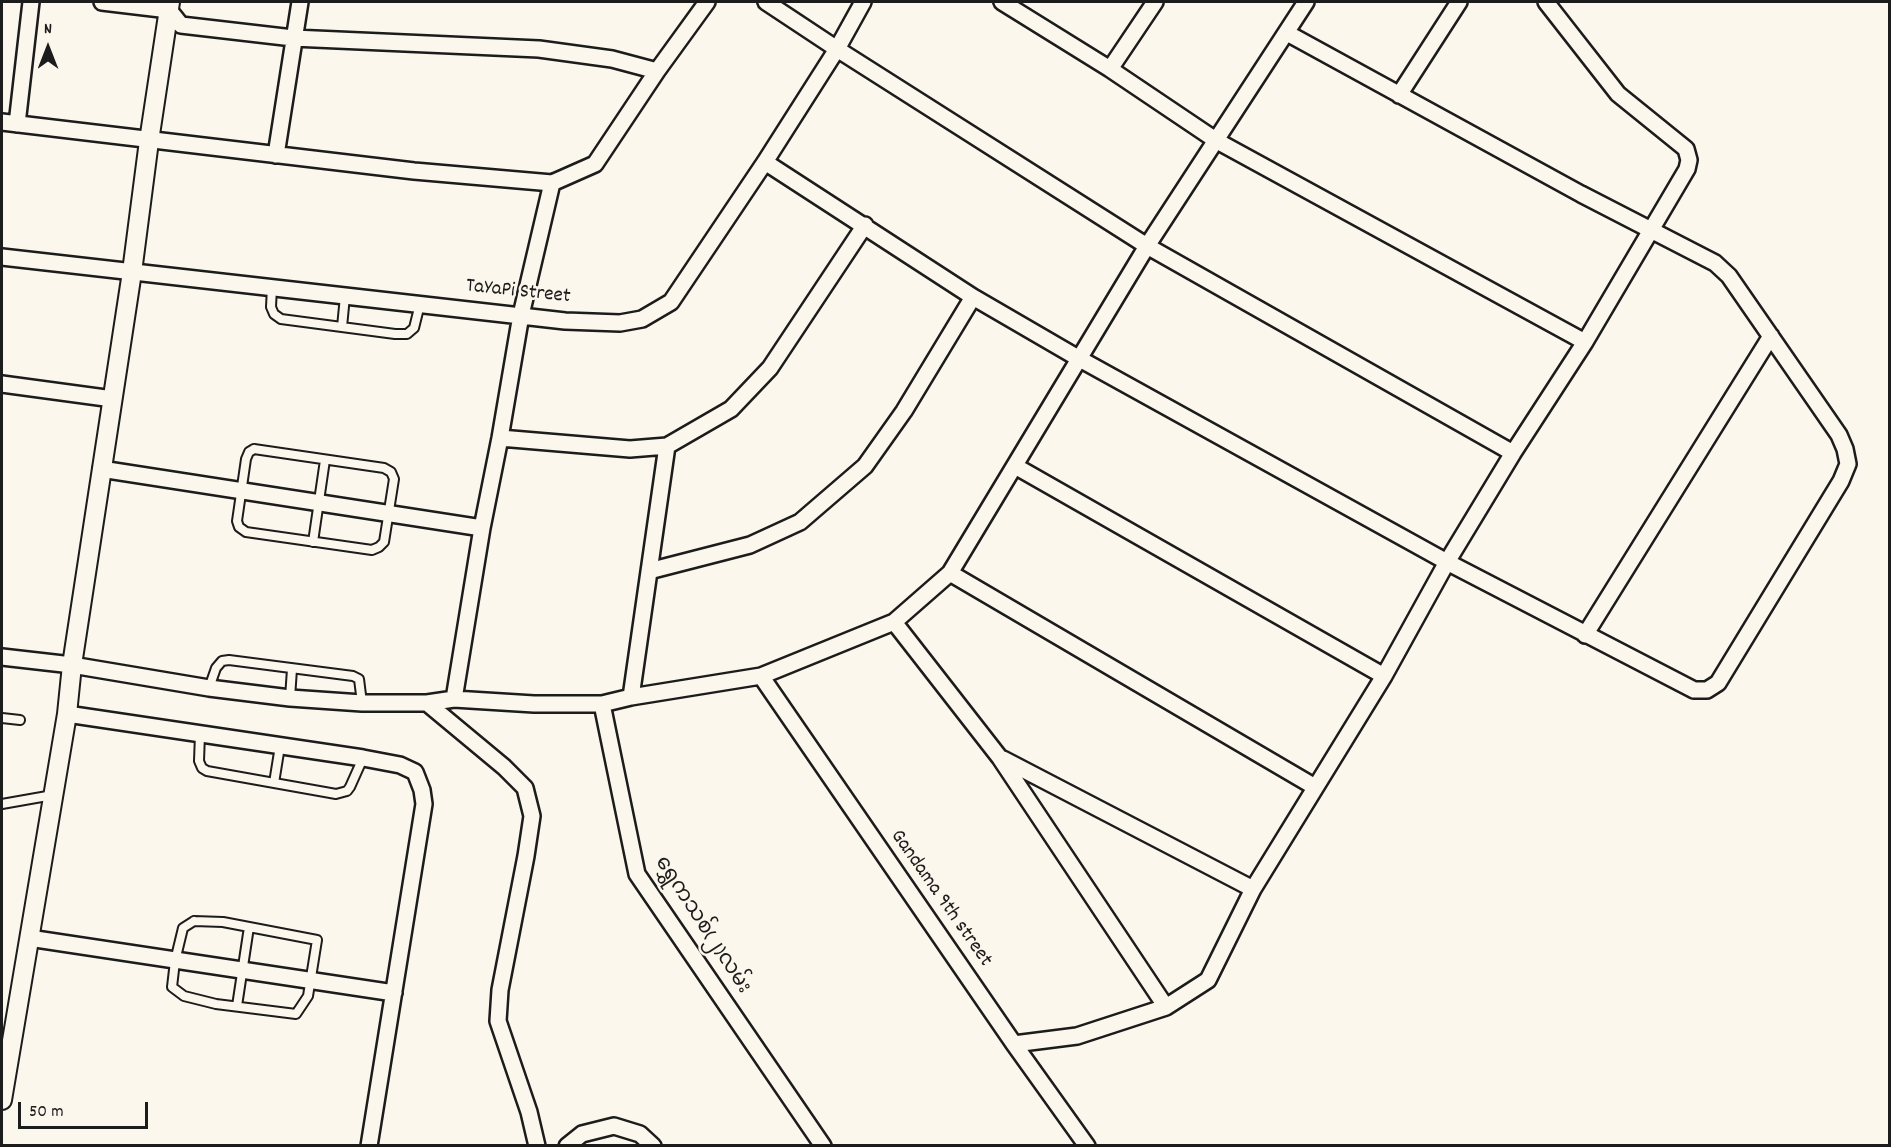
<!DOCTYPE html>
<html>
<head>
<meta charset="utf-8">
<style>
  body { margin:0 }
  #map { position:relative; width:1891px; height:1147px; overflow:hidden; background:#fbf7ec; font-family:Dekko,sans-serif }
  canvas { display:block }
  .frame { position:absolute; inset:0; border:3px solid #1c1c1c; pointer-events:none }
  .north { position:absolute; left:18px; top:18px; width:60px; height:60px; -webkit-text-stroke:4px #fbf7ec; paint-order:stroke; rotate:0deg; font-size:16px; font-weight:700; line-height:24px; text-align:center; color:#1c1c1c }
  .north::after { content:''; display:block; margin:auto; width:21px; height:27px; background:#1c1c1c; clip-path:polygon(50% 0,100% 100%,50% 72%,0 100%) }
  .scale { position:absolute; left:18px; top:1102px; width:130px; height:27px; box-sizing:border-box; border:3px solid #1c1c1c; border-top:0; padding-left:8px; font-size:18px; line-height:21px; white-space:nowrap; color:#1c1c1c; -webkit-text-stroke:4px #fbf7ec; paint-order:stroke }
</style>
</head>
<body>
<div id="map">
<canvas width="1891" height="1147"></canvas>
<div class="frame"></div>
<div class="north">N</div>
<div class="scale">50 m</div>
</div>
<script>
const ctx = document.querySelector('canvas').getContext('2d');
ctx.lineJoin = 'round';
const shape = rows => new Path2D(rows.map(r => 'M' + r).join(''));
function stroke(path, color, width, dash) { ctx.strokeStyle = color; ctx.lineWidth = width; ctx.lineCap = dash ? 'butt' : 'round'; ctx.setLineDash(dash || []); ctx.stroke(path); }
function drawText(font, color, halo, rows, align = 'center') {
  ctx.font = font + ' Dekko,"Noto Sans Myanmar",sans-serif'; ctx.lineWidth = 5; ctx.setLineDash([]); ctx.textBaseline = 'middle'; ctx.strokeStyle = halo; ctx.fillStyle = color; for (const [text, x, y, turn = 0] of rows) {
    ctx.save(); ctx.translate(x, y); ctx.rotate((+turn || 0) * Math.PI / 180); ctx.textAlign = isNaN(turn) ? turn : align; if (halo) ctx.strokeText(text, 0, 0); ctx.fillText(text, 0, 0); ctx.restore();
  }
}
const service = shape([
  [272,287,271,307,274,314,281,319,395,334,407,334,414,328,420,304],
  [342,327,345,296],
  [254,449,384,468,391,472,394,479,384,542,379,547,372,550,246,532,239,527,237,521,246,459,249,452,254,449],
  [313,542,325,460],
  [209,688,216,668,222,661,229,660,353,676,359,679,362,703],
  [290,698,292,669],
  [2,718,20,720],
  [200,734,199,761,202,768,207,771,336,794,347,791,350,787,363,758],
  [274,783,280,746],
  [2,804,53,795],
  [194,921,223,922,317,940,308,996,296,1014,216,1004,184,996,172,987,175,961,183,928,194,921],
  [237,1006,249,927]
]);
const minor = shape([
  [102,2,169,10,181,25,293,38,539,49,612,59,657,71],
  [766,2,837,49,1147,246,1513,453],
  [1002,2,1110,69,1217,141,1585,342],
  [1110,69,1155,2],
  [1399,95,1459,2],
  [2,122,414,171,552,183,595,164,657,71,707,2],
  [17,124,31,2],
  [276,155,300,2],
  [765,162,973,297,1078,358,1447,562,1694,690,1707,690,1718,683,1841,481,1848,464,1845,449,1839,435,1729,276,1715,263,1581,194,1287,33],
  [2,257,565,321,620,323,642,319,671,302,765,162,837,49,863,2],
  [2,384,113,399],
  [500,438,630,449,667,446,731,409,770,368,865,225],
  [1015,466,1384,676],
  [101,469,482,528],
  [649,571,750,545,800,522,865,466,904,411,973,297],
  [950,573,1315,787],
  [894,622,1000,758,1166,1007],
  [1585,635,1771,336],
  [2,657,72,665,209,688,290,698,362,703,427,703,454,699,534,704,602,704,631,697,761,676,894,622,950,573,1147,246,1306,2],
  [761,676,1014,1044,1087,1146],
  [631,697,667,446],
  [454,699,482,528,500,438,521,315,552,183],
  [427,703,504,767,525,788,532,816,526,856,500,990,498,1021,529,1112,537,1146],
  [602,704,637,874,823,1146],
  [67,714,363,758,400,765,415,772,422,790,424,804,369,1146],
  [1003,759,1253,889],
  [29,938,394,993],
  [1014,1044,1077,1036,1166,1007,1208,980,1253,889,1384,676,1447,562,1513,453,1585,342,1687,169,1689,160,1686,149,1618,94,1546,2],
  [567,1146,582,1134,614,1126,640,1134,653,1146]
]);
const tertiary = shape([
  [2,1100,67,714,72,665,132,272,149,141,170,2]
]);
stroke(service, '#1c1c1c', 12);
stroke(minor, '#1c1c1c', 20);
stroke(tertiary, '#1c1c1c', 22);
stroke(service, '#fbf7ec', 8);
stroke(minor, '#fbf7ec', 15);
stroke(tertiary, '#fbf7ec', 18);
drawText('21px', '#1c1c1c', '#fbf7ec', [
  ["TaYaPi Street",518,293,6],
  ["Gandama 9th street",940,899,55],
  ["ရွှေကသစ်(၂)လမ်း",701,926,57]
]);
</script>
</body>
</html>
